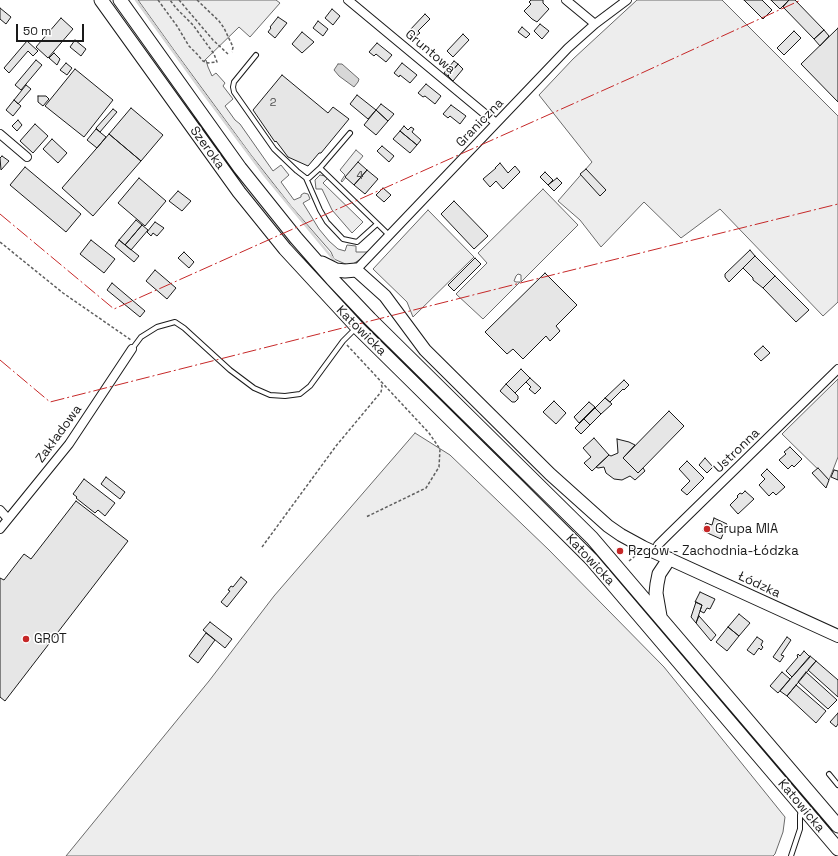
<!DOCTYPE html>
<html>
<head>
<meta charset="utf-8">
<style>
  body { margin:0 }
  #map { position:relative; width:838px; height:856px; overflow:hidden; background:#fff; font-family:"Space Grotesk",sans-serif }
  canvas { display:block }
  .scale { position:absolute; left:16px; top:24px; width:68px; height:18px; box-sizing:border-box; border:2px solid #1a1a1a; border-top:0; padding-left:5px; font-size:12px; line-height:14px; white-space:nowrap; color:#1a1a1a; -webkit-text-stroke:3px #fff; paint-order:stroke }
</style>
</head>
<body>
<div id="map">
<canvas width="838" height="856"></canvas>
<div class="scale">50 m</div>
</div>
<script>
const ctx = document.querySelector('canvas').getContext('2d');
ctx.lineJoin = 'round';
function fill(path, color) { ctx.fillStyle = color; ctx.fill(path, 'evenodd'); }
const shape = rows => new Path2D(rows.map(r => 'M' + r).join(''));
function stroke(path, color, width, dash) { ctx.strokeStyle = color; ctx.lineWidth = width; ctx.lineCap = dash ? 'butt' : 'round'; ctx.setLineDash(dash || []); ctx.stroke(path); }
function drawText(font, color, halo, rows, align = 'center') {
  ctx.font = font + ' "Space Grotesk",sans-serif'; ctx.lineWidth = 3; ctx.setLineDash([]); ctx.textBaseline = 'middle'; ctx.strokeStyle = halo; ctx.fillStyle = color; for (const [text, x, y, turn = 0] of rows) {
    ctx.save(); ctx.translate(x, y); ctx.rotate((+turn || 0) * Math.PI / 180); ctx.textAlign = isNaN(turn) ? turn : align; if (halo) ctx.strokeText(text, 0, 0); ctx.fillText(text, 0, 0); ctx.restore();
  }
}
const green = shape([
  [138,0,276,0,280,3,250,37,239,27,204,61,206,60,208,67,212,76,216,73,225,83,223,86,233,99,225,106,235,120,240,124,273,171,281,165,289,175,281,182,294,200,301,197,301,195,304,193,308,194,310,199,303,203,319,229,329,241,338,249,345,251,347,245,356,246,356,252,367,252,359,260,350,266,334,259,331,252,291,206,251,155,176,53,138,0],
  [637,0,722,0,838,116,838,302,823,316,720,209,681,238,644,202,601,247,580,220,558,201,592,162,539,95,573,59,637,0],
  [356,150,363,156,342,182,341,181,345,175,340,170,356,150],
  [320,175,325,176,328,178,323,183,363,222,352,233,332,210,322,189,316,189,315,180,320,175],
  [543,189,578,225,521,282,521,275,518,274,516,276,514,281,516,282,520,282,483,319,456,294,487,263,478,253,543,189],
  [428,210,474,257,413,317,407,302,373,269,428,210],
  [838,379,838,457,829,480,782,434,838,379],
  [415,433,450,455,549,550,664,667,785,817,783,832,775,854,773,856,66,856,209,681,274,596,415,433]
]);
fill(green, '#ededed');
stroke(green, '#6a6a6a', 1);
const water = shape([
  [338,64,342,64,359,79,358,82,354,87,339,76,334,70,338,64]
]);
fill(water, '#d7d7d7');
stroke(water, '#6a6a6a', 1);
stroke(shape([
  [136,0,201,90,265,176,334,260]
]), '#d7d7d7', 2.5);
const building = shape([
  [531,0,543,0,543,3,549,9,537,22,532,19,524,11,531,4,529,2,531,0],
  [744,0,762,0,772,10,763,19,744,0],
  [771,0,789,0,780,9,771,0],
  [789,0,795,0,824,30,814,39,783,7,789,0],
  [0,8,11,17,6,24,0,19,0,8],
  [332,9,340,16,333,25,325,18,332,9],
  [425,14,430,19,418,31,420,33,415,37,409,31,425,14],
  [278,17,287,23,275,38,268,32,271,28,270,27,278,17],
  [61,18,73,29,48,58,36,47,61,18],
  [318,21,328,29,323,36,313,28,318,21],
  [540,24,549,31,542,39,534,31,540,24],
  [522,27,530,34,526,38,518,32,522,27],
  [838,28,838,102,801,64,838,28],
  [824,30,829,36,820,46,814,39,824,30],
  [794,31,801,38,784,55,777,48,794,31],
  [302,32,314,42,302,53,292,44,302,32],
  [463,34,469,40,453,57,447,51,463,34],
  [75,40,86,49,81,56,70,47,75,40],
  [27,41,38,51,33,56,28,51,9,73,4,68,27,41],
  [377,43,392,55,386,62,376,54,374,56,369,52,377,43],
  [54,53,60,59,57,65,49,58,54,53],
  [36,60,42,65,21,90,15,85,36,60],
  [454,61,458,64,448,76,444,73,454,61],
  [66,63,72,68,67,75,60,70,66,63],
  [402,63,417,75,410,83,400,75,399,77,394,73,402,63],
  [458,64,463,69,453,81,448,76,458,64],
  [75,69,113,100,84,137,45,106,75,69],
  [282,75,328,113,333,107,349,119,321,153,319,153,308,166,288,157,276,141,275,142,253,110,282,75],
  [426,84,441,96,435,104,425,96,423,97,418,93,426,84],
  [26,85,31,89,18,104,14,100,26,85],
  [357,95,376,110,368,119,350,104,357,95],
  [38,96,46,96,49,99,43,106,38,102,38,96],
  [14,100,21,106,13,116,6,110,14,100],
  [381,104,394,114,388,121,376,110,381,104],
  [451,105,466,116,460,124,450,116,448,118,443,114,451,105],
  [131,108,163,135,141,161,109,134,131,108],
  [113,109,117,112,100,132,96,128,113,109],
  [376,110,388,121,376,135,364,125,376,110],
  [18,120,22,125,17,131,12,126,18,120],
  [35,124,48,136,33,153,20,141,35,124],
  [404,126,408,130,411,127,414,129,412,132,421,140,417,145,400,131,404,126],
  [96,129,106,137,97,148,87,140,96,129],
  [400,131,417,145,410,153,393,139,400,131],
  [109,134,141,161,93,216,62,188,109,134],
  [52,139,67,153,58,163,43,149,52,139],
  [382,146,394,156,389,162,377,151,382,146],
  [2,156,9,161,1,170,0,158,2,156],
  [358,162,367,170,354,185,345,177,358,162],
  [500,163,508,173,515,166,520,172,503,189,496,181,490,187,483,179,496,168,495,168,500,163],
  [25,167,81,214,66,232,10,185,25,167],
  [586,169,606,190,600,196,580,174,586,169],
  [367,170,378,179,365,194,354,185,367,170],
  [545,172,553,180,548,185,540,177,545,172],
  [139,178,166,201,145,226,118,203,139,178],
  [557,178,562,183,554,191,548,185,557,178],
  [383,188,391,195,384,202,376,195,383,188],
  [178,191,191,201,182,211,169,201,178,191],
  [454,201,488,236,474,249,441,214,454,201],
  [136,220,142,225,125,245,119,240,136,220],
  [155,222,164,228,157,236,153,233,151,236,147,232,155,222],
  [142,225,148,230,131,250,125,245,142,225],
  [91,240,115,259,104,273,80,254,91,240],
  [119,240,139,256,134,262,115,246,119,240],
  [750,250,755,256,729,282,725,277,725,274,750,250],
  [184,252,194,262,189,268,178,258,184,252],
  [755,256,775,276,763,288,753,280,753,278,743,268,755,256],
  [475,258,481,264,454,291,448,285,475,258],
  [155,270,176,288,167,299,146,281,155,270],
  [545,273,577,305,556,326,560,331,550,341,546,336,523,359,513,349,507,354,485,332,545,273],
  [775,276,809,310,796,322,763,288,775,276],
  [112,283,145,311,140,317,107,290,112,283],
  [763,346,770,353,761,361,754,354,763,346],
  [521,369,530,378,515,393,506,384,521,369],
  [530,378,541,388,535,394,529,389,531,387,526,382,530,378],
  [624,380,629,385,624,390,623,389,610,402,605,398,624,380],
  [506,384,518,396,518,399,515,402,512,402,500,391,506,384],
  [605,398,612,404,601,414,595,408,605,398],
  [554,401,566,413,556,424,543,412,554,401],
  [589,402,595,407,579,423,574,417,589,402],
  [595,408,601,414,590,425,584,419,595,408],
  [669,411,684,426,638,473,623,458,669,411],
  [584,419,590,425,581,434,575,428,584,419],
  [594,438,609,455,592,471,584,463,591,457,583,448,594,438],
  [617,439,629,442,635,445,623,458,638,473,643,468,645,471,635,480,630,476,622,480,614,479,606,473,604,467,598,468,596,467,609,455,611,456,618,453,617,439],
  [790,447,802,459,794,467,792,465,788,469,779,460,786,454,784,452,790,447],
  [705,458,713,467,707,473,699,465,705,458],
  [687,461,704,478,687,495,681,490,690,481,679,469,687,461],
  [818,468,829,480,826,488,812,473,818,468],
  [767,469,785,487,776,495,773,492,769,496,759,485,765,479,761,475,767,469],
  [834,470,838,471,838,480,831,477,834,470],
  [106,477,125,492,120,499,101,484,106,477],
  [84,479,115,503,105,516,98,510,95,513,76,498,77,497,73,494,84,479],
  [745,491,754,499,738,514,730,505,738,497,737,496,740,493,742,494,745,491],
  [76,501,128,541,5,701,0,697,0,578,4,580,24,554,31,559,76,501],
  [714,518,727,524,721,539,703,531,706,523,712,525,714,518],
  [241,577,247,582,227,607,221,602,230,591,228,590,231,586,233,587,241,577],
  [700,592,715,599,710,609,707,608,704,613,700,611,702,605,695,602,700,592],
  [696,602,702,605,696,623,691,617,696,602],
  [739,614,750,623,739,636,728,627,739,614],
  [699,616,716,635,711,641,696,623,699,616],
  [210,622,232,639,225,648,203,630,210,622],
  [728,627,739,636,727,651,716,642,728,627],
  [206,633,215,640,198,663,189,656,206,633],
  [757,637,763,641,761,645,763,647,761,650,759,648,754,655,747,650,757,637],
  [787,637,791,640,781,655,784,656,780,662,773,657,787,637],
  [804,651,810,657,792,677,786,671,798,657,797,656,798,654,800,656,804,651],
  [810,656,816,661,787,696,780,691,810,656],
  [816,661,838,680,838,697,808,670,816,661],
  [782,672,790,679,778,693,770,686,782,672],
  [806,672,837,700,828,709,798,682,806,672],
  [796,685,826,711,816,723,787,696,796,685],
  [838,713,838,724,836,727,830,722,838,713]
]);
fill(building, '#e6e6e6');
stroke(building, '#1a1a1a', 1);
const lane = shape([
  [256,55,234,82,233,87,234,92,274,149,297,171,306,178,309,178,320,168,350,133],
  [320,168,389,235],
  [306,178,320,210,327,222,343,239,357,242,377,224],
  [132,349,141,337,157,327,175,322,184,328,230,370,254,388,270,395,285,396,300,394,310,386,343,341,356,328],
  [829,774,838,785],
  [791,856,800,829,800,815,801,809]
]);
const street = shape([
  [348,0,496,123],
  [566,0,595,24],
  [0,134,27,157],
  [356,270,568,48,595,24,627,0],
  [0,510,8,519],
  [0,529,69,444,132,349],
  [656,552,658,545,668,535,838,369]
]);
const secondary = shape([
  [356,270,385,296,425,350,550,474,608,526,621,535,643,547,838,636]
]);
const primary = shape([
  [101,0,239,192,285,249,357,327,517,485,591,559,838,849],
  [120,0,240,168,296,238,332,279,370,319,592,538,838,826],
  [322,263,336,270,345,271,356,270],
  [660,616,656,593,657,584,659,574,669,559]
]);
stroke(lane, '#1a1a1a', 6);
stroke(street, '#1a1a1a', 10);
stroke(secondary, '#1a1a1a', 14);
stroke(primary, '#1a1a1a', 15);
stroke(shape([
  [158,0,177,26,189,46,197,54,203,61,208,63,217,62,214,54,193,25,176,8,170,0],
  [179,0,213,40,228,54],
  [197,0,219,21,224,28,233,47,232,52],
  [0,242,63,293,131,340],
  [347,345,429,433,440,449,439,467,426,488,366,517],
  [262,547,336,446,381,392,382,387,381,382],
  [629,561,635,556]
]), '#5f5f5f', 1.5, [3, 2]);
stroke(lane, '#fff', 4);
stroke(street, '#fff', 8);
stroke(secondary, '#fff', 12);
stroke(primary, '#fff', 13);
stroke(shape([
  [0,214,114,309,633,77,801,0],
  [0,360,50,402,560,273,838,204]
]), '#c62828', 1, [14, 3, 2, 3]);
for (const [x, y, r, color] of [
  [707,529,4,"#c62828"],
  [620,551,4,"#c62828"],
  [26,639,4,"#c62828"]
]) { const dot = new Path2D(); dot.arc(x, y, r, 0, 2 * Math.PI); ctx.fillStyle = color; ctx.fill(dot); stroke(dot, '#fff', 1.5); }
drawText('11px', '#4d4d4d', null, [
  ["2",273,103],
  ["4",360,176]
]);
drawText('13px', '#1a1a1a', '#fff', [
  ["Gruntowa",430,52,40],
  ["Graniczna",480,123,-46],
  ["Szeroka",207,148,54],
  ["Katowicka",361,331,45],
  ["Zakładowa",59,434,-54],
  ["Ustronna",737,451,-44],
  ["Katowicka",590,560,47],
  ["Łódzka",759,585,25],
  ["Katowicka",801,806,50]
]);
drawText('13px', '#1a1a1a', '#fff', [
  ["Grupa MIA",715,529],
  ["Rzgów - Zachodnia-Łódzka",628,551],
  ["GROT",34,639]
], 'left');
</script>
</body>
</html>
